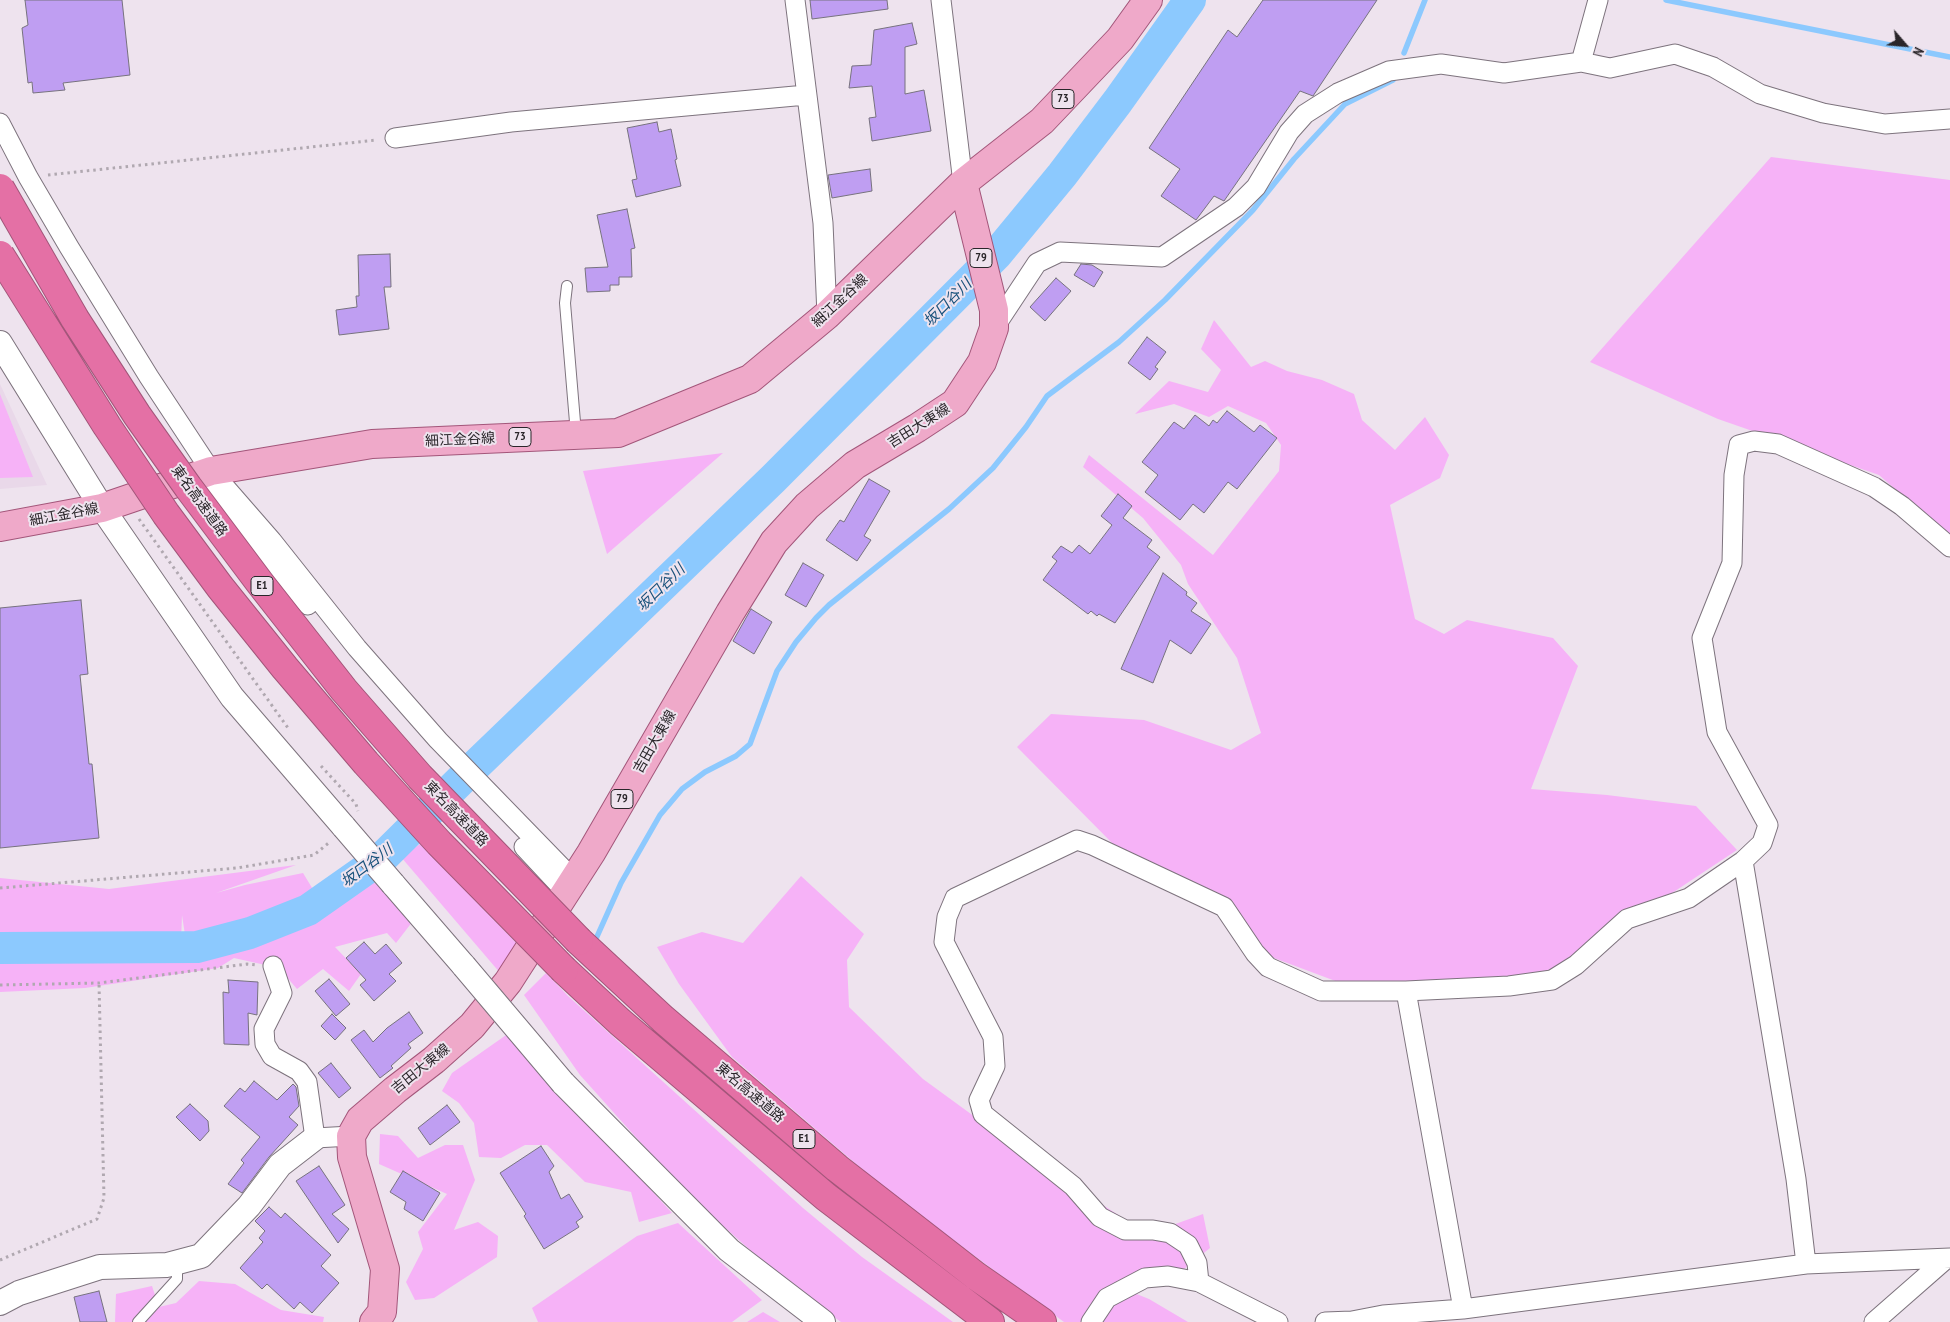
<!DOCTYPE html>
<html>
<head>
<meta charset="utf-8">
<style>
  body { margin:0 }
  #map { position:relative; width:1950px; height:1322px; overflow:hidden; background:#eee3ee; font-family:"PT Sans Narrow",sans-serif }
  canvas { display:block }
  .north { position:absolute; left:1880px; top:20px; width:50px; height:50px; -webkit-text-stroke:4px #eee3ee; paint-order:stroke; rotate:117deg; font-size:14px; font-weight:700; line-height:20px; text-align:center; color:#2a262a }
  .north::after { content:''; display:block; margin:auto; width:18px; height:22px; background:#2a262a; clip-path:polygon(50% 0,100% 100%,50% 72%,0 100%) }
</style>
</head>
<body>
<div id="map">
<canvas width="1950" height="1322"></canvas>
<div class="north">N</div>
</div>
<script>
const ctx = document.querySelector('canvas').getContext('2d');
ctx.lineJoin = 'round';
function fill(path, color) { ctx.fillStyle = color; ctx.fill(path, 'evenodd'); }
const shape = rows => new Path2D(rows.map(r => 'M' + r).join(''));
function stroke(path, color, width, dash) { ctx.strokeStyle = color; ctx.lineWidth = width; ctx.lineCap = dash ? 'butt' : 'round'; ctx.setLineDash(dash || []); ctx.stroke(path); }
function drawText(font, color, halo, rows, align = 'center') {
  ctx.font = font + ' "PT Sans Narrow","Noto Sans JP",sans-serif'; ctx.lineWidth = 4; ctx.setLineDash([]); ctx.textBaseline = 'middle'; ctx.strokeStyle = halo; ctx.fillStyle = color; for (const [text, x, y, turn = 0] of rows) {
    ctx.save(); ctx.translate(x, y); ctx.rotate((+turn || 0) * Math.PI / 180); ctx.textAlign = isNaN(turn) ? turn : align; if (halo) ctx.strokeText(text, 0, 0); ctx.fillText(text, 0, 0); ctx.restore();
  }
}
fill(shape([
  [0,384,47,485,0,489]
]), '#e9d8e9');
fill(shape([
  [1771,157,1950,180,1950,537,1879,475,1718,419,1590,362],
  [1214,320,1251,367,1265,361,1287,371,1322,380,1354,394,1362,420,1395,450,1425,417,1449,455,1440,478,1390,505,1415,619,1444,634,1467,620,1553,638,1578,666,1531,789,1607,795,1696,806,1737,850,1574,958,1514,992,1452,999,1362,991,1266,955,1201,886,1115,846,1017,747,1051,714,1144,720,1231,750,1261,733,1237,658,1188,584,1181,565,1143,518,1083,467,1089,455,1213,555,1279,471,1281,445,1266,423,1228,406,1209,417,1174,404,1135,414,1169,381,1208,392,1221,370,1201,349],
  [0,394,33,477,0,478],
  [723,453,607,554,583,471],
  [420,844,526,953,501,974,401,857],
  [296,865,216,893,245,885,303,873,328,914,360,881,380,884,413,921,396,943,387,933,335,947,361,974,349,991,323,969,297,989,279,968,234,958,218,968,85,988,0,992,0,878,109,889],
  [182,915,185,935,203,949,181,942],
  [801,876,864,934,847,960,849,1007,923,1079,1034,1160,1129,1222,1170,1226,1203,1214,1210,1248,1184,1269,1152,1278,1124,1289,1149,1299,1188,1322,1064,1322,892,1195,732,1057,679,984,657,947,702,932,743,943],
  [546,973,568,996,803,1208,862,1257,953,1322,841,1322,786,1282,685,1192,580,1075,524,995],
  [509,1033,672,1213,639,1222,631,1192,585,1182,547,1145,525,1145,501,1158,479,1157,474,1123,459,1103,442,1091,452,1073],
  [380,1134,398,1136,418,1158,445,1145,463,1145,475,1180,454,1230,478,1222,498,1236,497,1257,434,1298,415,1300,406,1282,423,1249,418,1232,447,1194,379,1164],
  [678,1223,762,1300,732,1322,538,1322,532,1308,637,1236],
  [199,1281,235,1284,281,1310,324,1317,323,1322,115,1322,116,1294,152,1286,159,1307,176,1303],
  [763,1312,780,1322,747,1322]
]), '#f6b2f7');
stroke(shape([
  [1666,0,1950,57],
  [1404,53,1425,0],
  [595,941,621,883,660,815,682,789,705,772,736,756,750,744,777,671,796,642,816,618,829,605,949,509,993,468,1026,427,1047,396,1119,342,1165,300,1253,210,1294,159,1345,104,1393,80]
]), '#8cc9fe', 5.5);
stroke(shape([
  [0,948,197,947,250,933,308,910,382,858,474,767,773,479,996,255,1062,175,1118,101,1190,0]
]), '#8cc9fe', 32);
const building = shape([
  [25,0,122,0,130,75,63,83,65,90,33,93,32,82,28,83,22,28,28,25,25,0],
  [810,0,887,0,888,9,812,19,810,0],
  [1263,0,1377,0,1313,96,1300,91,1224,201,1214,196,1196,220,1161,196,1180,169,1149,148,1228,30,1237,37,1263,0],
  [912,23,917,44,905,47,905,94,924,90,931,131,872,141,869,118,876,117,872,86,849,88,852,66,871,65,874,30,912,23],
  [657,122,659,132,671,129,677,159,675,160,681,186,636,197,632,180,637,179,627,128,657,122],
  [870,169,872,191,832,198,828,175,870,169],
  [627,209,635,248,631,249,632,277,619,277,619,285,610,285,610,291,587,292,585,268,608,267,597,215,627,209],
  [390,254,391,287,384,287,389,329,339,335,336,310,357,307,356,296,359,296,358,255,390,254],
  [1081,264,1092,265,1103,272,1094,287,1074,275,1081,264],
  [1056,278,1071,291,1045,321,1030,307,1056,278],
  [1147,337,1166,352,1155,367,1158,369,1150,380,1128,363,1147,337],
  [1227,411,1254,432,1260,425,1277,438,1237,489,1228,482,1204,513,1193,504,1180,520,1145,492,1158,475,1142,462,1174,422,1184,429,1195,415,1209,426,1213,420,1217,423,1227,411],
  [869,479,890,491,864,536,871,540,857,561,826,540,840,520,844,522,869,479],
  [1118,494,1132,506,1123,518,1152,540,1147,547,1160,557,1115,623,1099,614,1097,616,1091,611,1088,614,1043,580,1057,561,1052,557,1061,546,1072,553,1079,545,1090,554,1112,525,1101,516,1118,494],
  [803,563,824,575,806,607,785,595,803,563],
  [1163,573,1187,592,1186,595,1197,603,1191,611,1211,624,1191,654,1170,640,1153,683,1121,669,1163,573],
  [81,600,88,674,80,675,89,764,92,764,99,838,0,848,0,608,81,600],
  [751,609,772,622,754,654,733,641,751,609],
  [364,942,375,954,386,944,402,963,389,974,396,981,374,1001,360,985,366,980,346,958,364,942],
  [329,979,350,1004,336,1016,315,991,329,979],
  [228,980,258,982,257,1015,248,1013,249,1045,224,1044,223,992,229,993,228,980],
  [409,1012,423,1033,408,1044,411,1048,391,1066,393,1068,380,1078,351,1040,364,1030,373,1042,387,1028,409,1012],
  [332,1014,346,1028,335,1040,321,1026,332,1014],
  [331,1063,351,1088,339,1098,318,1073,331,1063],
  [254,1081,277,1100,293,1084,296,1087,299,1106,289,1117,298,1125,269,1157,242,1193,228,1184,244,1163,241,1160,260,1137,224,1106,240,1088,245,1092,254,1081],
  [190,1104,208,1121,209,1131,200,1141,176,1117,190,1104],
  [447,1105,460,1122,430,1145,418,1128,447,1105],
  [541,1146,554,1166,549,1172,561,1199,569,1194,583,1217,576,1222,579,1227,544,1249,524,1216,526,1214,500,1173,541,1146],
  [319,1166,345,1205,332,1214,349,1229,338,1243,296,1181,319,1166],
  [403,1171,440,1193,423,1221,404,1209,406,1202,390,1192,403,1171],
  [269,1207,281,1218,285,1213,331,1255,321,1266,339,1283,312,1313,300,1302,294,1309,267,1284,262,1289,240,1268,263,1242,259,1238,265,1231,255,1221,269,1207],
  [99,1291,107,1322,80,1322,74,1297,99,1291]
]);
fill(building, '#bf9ef2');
stroke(building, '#77727e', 1);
const service = shape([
  [567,286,565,303,576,434],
  [138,1322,177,1279,177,1263]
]);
const minor = shape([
  [795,0,823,223,827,315],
  [941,0,963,183],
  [1581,62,1598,0],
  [0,123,28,177,69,247,149,377,211,471,272,541,357,648,438,740,574,880],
  [395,138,511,122,806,95],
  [994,328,1037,263,1060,252,1162,257,1236,207,1256,187,1289,132,1305,114,1338,93,1389,71,1441,64,1504,73,1581,62,1610,68,1675,54,1713,67,1760,94,1823,113,1885,124,1950,119],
  [194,476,308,605],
  [524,847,566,892],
  [1743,861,1796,1179,1806,1264],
  [273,966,282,993,264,1029,265,1044,272,1056,299,1071,307,1082,315,1138,351,1136],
  [1406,991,1463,1309],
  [1199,1282,1197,1263,1188,1245,1170,1233,1153,1230,1125,1230,1100,1217,1073,1186,983,1114,979,1100,995,1066,993,1037,944,942,947,917,955,898,1077,840,1092,845,1224,907,1255,953,1268,967,1321,991,1406,991,1509,986,1552,980,1576,965,1627,919,1689,898,1743,861,1762,843,1768,825,1717,732,1702,638,1732,563,1734,475,1739,445,1754,441,1778,444,1874,487,1902,506,1950,547],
  [1091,1322,1107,1298,1145,1278,1168,1276,1199,1282,1278,1322],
  [1325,1322,1352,1321,1383,1315,1463,1309,1806,1264,1950,1258],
  [1874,1322,1946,1259]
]);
const tertiary = shape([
  [0,343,102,508,232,697,344,827],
  [393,884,464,966],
  [563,1083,729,1250,823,1322],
  [0,1303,19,1293,100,1267,167,1265,201,1256,249,1206,280,1165,315,1138]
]);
const primary = shape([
  [0,527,102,508,211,471,372,444,618,433,750,379,827,315,963,183,1042,121,1120,39,1148,0],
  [374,1322,382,1312,385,1269,352,1157,351,1136,360,1120,395,1090,434,1060,472,1026,508,982,591,853,730,613,774,542,807,506,855,465,917,428,955,403,982,362,994,328,994,310,963,183]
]);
const motorway = shape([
  [579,941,663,1019,837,1168,976,1276,1042,1322],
  [564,970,620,1022,826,1197,990,1322]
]);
stroke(service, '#7d737d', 12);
stroke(minor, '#7d737d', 21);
stroke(tertiary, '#7d737d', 26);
stroke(primary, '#a3567a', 30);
stroke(motorway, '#a3567a', 30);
stroke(shape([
  [48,175,377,140],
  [139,519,288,728],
  [321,766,356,804,358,811],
  [0,888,237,868,314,855,331,841],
  [0,985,99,983,247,964,256,965],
  [0,1260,97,1219,104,1198,99,983]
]), '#b0a8b0', 3, [2.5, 4]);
stroke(service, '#fff', 10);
stroke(minor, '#fff', 19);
stroke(tertiary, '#fff', 24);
stroke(primary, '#efa9c9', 28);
stroke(motorway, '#e470a5', 28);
const tertiaryBridge = shape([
  [344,827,393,884],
  [464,966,563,1083]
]);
const motorwayBridge = shape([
  [0,188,75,319,137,415,188,487,260,583,344,690,420,777,579,941],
  [0,255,107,426,166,514,220,587,285,668,366,763,439,843,564,970]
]);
stroke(tertiaryBridge, '#7d737d', 26, []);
stroke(motorwayBridge, '#a3567a', 30, []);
stroke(tertiaryBridge, '#fff', 24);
stroke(motorwayBridge, '#e470a5', 28);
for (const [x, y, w] of [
  [1063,99,22],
  [981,258,22],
  [520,437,22],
  [262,586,22],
  [622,799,22],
  [804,1139,22]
]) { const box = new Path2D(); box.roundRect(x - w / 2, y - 9.5, w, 19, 4); ctx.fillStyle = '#eee3ee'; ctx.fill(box); stroke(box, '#2a262a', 1); }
drawText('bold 12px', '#2a262a', null, [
  ["73",1063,99],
  ["79",981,258],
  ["73",520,437],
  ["E1",262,586],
  ["79",622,799],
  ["E1",804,1139]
]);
drawText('14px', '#2a262a', '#eee3ee', [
  ["細江金谷線",840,301,-43],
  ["吉田大東線",919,426,-32],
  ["細江金谷線",460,440,-3],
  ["東名高速道路",199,501,54],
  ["細江金谷線",64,515,-11],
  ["吉田大東線",655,742,-60],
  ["東名高速道路",456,814,46],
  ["吉田大東線",421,1069,-39],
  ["東名高速道路",750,1093,40]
]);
drawText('italic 15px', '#18517b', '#eee3ee', [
  ["坂口谷川",948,303,-45],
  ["坂口谷川",661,588,-44],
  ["坂口谷川",367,866,-37]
]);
</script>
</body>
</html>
